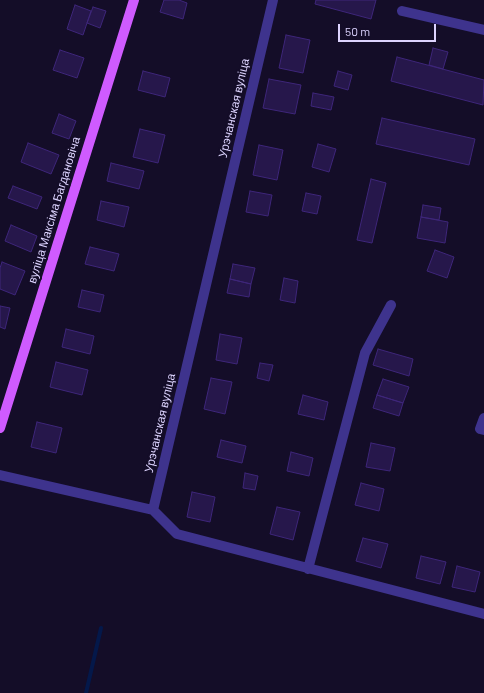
<!DOCTYPE html>
<html>
<head>
<meta charset="utf-8">
<style>
  body { margin:0 }
  #map { position:relative; width:484px; height:693px; overflow:hidden; background:#140d28; font-family:Barlow,sans-serif }
  canvas { display:block }
  .scale { position:absolute; left:338px; top:24px; width:98px; height:18px; box-sizing:border-box; border:2px solid #ddd4ff; border-top:0; padding-left:5px; font-size:12px; line-height:14px; white-space:nowrap; color:#ddd4ff; -webkit-text-stroke:3px #140d28; paint-order:stroke }
</style>
</head>
<body>
<div id="map">
<canvas width="484" height="693"></canvas>
<div class="scale">50 m</div>
</div>
<script>
const ctx = document.querySelector('canvas').getContext('2d');
ctx.lineJoin = 'round';
const shape = rows => new Path2D(rows.map(r => 'M' + r).join(''));
function stroke(path, color, width, dash) { ctx.strokeStyle = color; ctx.lineWidth = width; ctx.lineCap = dash ? 'butt' : 'round'; ctx.setLineDash(dash || []); ctx.stroke(path); }
function fill(path, color) { ctx.fillStyle = color; ctx.fill(path, 'evenodd'); }
function drawText(font, color, halo, rows, align = 'center') {
  ctx.font = font + ' Barlow,sans-serif'; ctx.lineWidth = 4; ctx.setLineDash([]); ctx.textBaseline = 'middle'; ctx.strokeStyle = halo; ctx.fillStyle = color; for (const [text, x, y, turn = 0] of rows) {
    ctx.save(); ctx.translate(x, y); ctx.rotate((+turn || 0) * Math.PI / 180); ctx.textAlign = isNaN(turn) ? turn : align; if (halo) ctx.strokeText(text, 0, 0); ctx.fillText(text, 0, 0); ctx.restore();
  }
}
stroke(shape([
  [86,693,101,628]
]), '#04184a', 4);
const building = shape([
  [164,0,179,0,187,3,183,19,160,12,164,0],
  [316,0,376,0,371,19,315,4,316,0],
  [75,5,91,11,83,35,67,29,75,5],
  [93,7,106,11,100,28,87,23,93,7],
  [286,35,310,40,303,73,279,68,286,35],
  [433,48,448,52,443,69,429,65,433,48],
  [60,50,84,58,77,78,53,70,60,50],
  [397,57,484,80,483,105,391,81,397,57],
  [143,71,170,78,165,97,138,90,143,71],
  [338,71,352,75,348,90,334,86,338,71],
  [269,79,301,85,295,114,263,108,269,79],
  [313,93,334,97,331,110,311,106,313,93],
  [59,114,76,121,69,139,52,133,59,114],
  [382,118,475,139,469,165,376,144,382,118],
  [140,129,165,135,158,163,133,157,140,129],
  [28,143,59,155,51,174,21,162,28,143],
  [318,144,336,149,329,172,312,167,318,144],
  [259,145,283,150,277,180,253,175,259,145],
  [111,163,144,171,139,189,107,181,111,163],
  [371,179,386,183,372,243,357,240,371,179],
  [13,186,42,197,37,209,8,198,13,186],
  [250,191,272,195,268,216,246,212,250,191],
  [306,193,321,196,317,214,302,211,306,193],
  [101,201,129,207,124,227,97,220,101,201],
  [423,205,441,208,439,220,421,217,423,205],
  [421,217,448,222,445,243,417,238,421,217],
  [11,225,37,236,31,252,5,241,11,225],
  [90,247,119,254,114,271,85,264,90,247],
  [435,250,454,257,447,278,427,271,435,250],
  [2,262,25,271,15,295,0,289,0,268,2,262],
  [233,264,255,268,251,284,230,279,233,264],
  [284,278,298,281,295,303,280,300,284,278],
  [230,279,251,284,249,297,227,293,230,279],
  [82,290,104,295,100,312,78,307,82,290],
  [0,306,10,308,5,329,0,327,0,306],
  [66,329,94,336,90,354,62,347,66,329],
  [220,334,242,338,237,364,216,360,220,334],
  [378,349,413,359,409,376,373,365,378,349],
  [56,362,88,370,82,395,50,387,56,362],
  [260,363,273,365,269,381,257,378,260,363],
  [211,378,232,382,225,414,204,409,211,378],
  [383,379,409,387,403,403,377,395,383,379],
  [303,395,328,402,324,420,298,414,303,395],
  [377,395,403,403,399,416,373,408,377,395],
  [37,422,62,428,56,453,31,447,37,422],
  [221,440,246,446,242,463,217,457,221,440],
  [371,443,395,448,390,471,366,467,371,443],
  [291,452,313,458,309,476,287,471,291,452],
  [245,473,258,476,255,490,243,488,245,473],
  [361,483,384,489,379,511,355,505,361,483],
  [192,492,215,497,210,522,187,517,192,492],
  [277,507,300,512,293,540,270,534,277,507],
  [363,538,388,544,381,568,356,561,363,538],
  [421,556,446,562,440,584,416,578,421,556],
  [457,566,480,572,475,592,452,587,457,566]
]);
fill(building, '#26174b');
stroke(building, '#3e267a', 1);
stroke(shape([
  [402,11,484,30],
  [484,418,480,429,484,430],
  [0,475,153,510],
  [153,510,273,0],
  [153,510,177,534,484,614],
  [308,569,365,353,391,305]
]), '#3e338d', 10);
stroke(shape([
  [0,428,134,0]
]), '#cf5bff', 10);
drawText('12px', '#ddd4ff', '#140d28', [
  ["Урэчанская вуліца",234,108,-77],
  ["вуліца Максіма Багдановіча",54,210,-73],
  ["Урэчанская вуліца",160,423,-77]
]);
</script>
</body>
</html>
